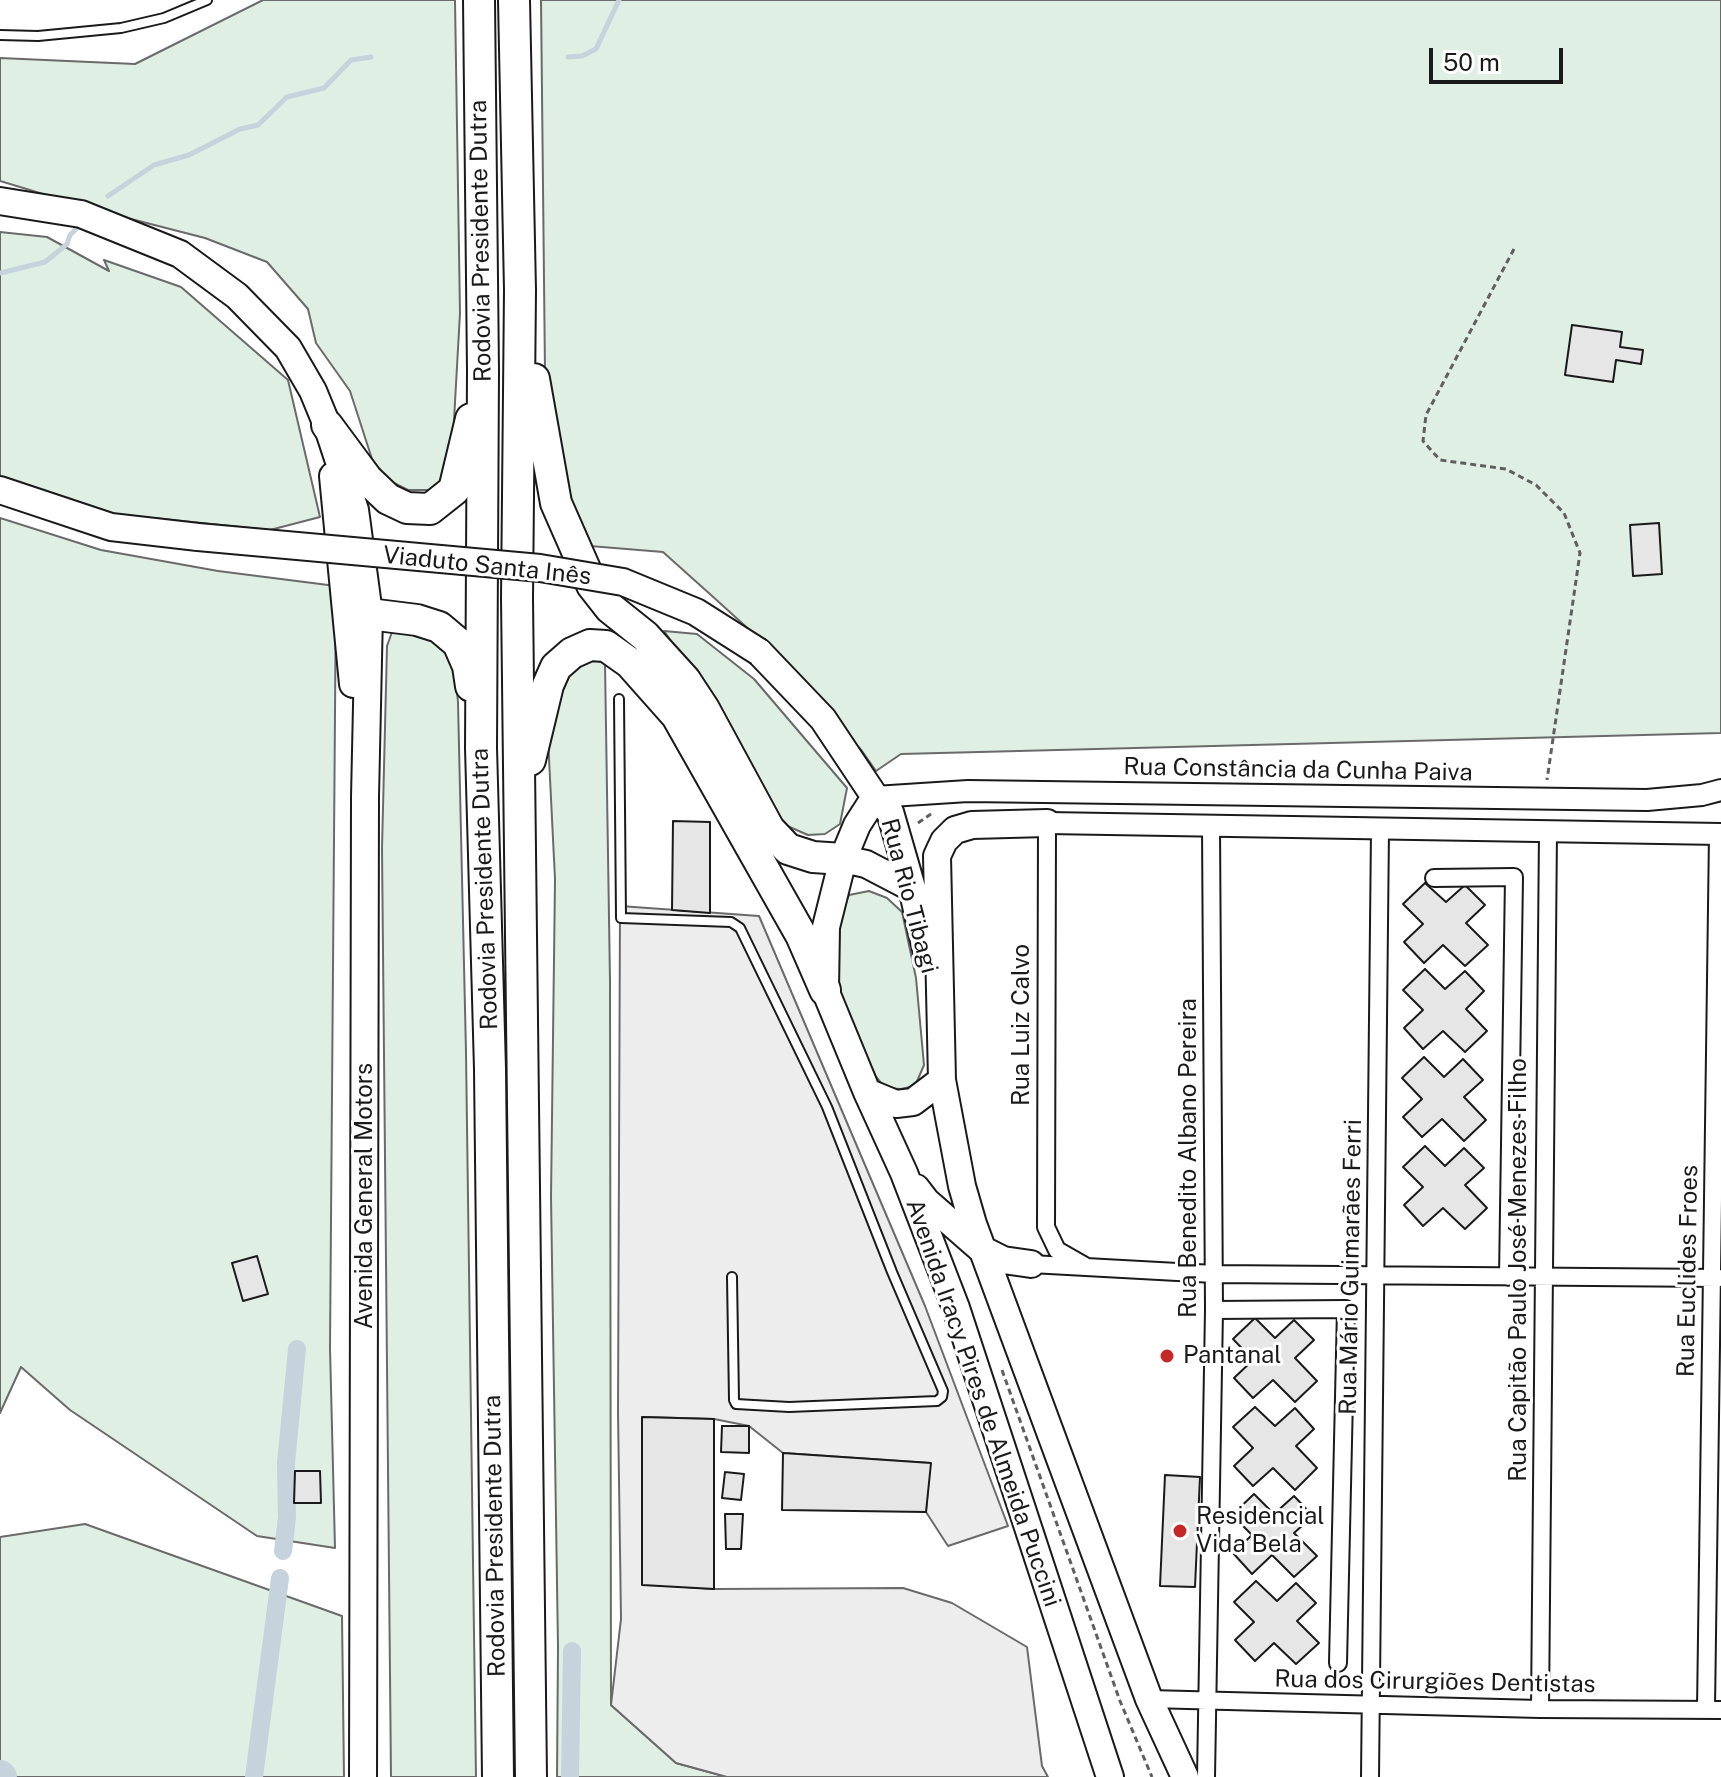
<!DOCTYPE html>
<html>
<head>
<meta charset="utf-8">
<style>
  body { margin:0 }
  #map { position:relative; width:1721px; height:1777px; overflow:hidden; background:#fff; font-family:"Public Sans",sans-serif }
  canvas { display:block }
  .scale { position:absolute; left:1429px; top:48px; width:134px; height:36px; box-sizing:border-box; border:4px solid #1a1a1a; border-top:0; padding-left:10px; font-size:24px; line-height:28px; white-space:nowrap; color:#1a1a1a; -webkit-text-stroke:6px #fff; paint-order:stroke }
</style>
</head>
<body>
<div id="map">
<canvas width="1721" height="1777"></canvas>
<div class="scale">50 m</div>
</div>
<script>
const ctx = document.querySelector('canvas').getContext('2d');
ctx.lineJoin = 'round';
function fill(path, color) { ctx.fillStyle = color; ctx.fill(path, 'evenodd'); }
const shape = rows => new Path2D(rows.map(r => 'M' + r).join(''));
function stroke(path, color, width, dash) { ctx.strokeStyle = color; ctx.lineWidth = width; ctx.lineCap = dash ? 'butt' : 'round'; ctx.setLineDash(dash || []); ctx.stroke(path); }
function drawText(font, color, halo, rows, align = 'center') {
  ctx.font = font + ' "Public Sans",sans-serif'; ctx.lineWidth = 6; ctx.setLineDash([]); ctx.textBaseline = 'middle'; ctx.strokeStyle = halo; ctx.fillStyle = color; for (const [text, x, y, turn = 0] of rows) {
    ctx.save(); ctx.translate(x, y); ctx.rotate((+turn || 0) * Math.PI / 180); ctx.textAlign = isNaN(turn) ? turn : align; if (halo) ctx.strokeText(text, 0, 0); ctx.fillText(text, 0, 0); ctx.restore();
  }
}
const green = shape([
  [263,0,455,0,460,313,452,456,445,477,430,490,408,490,388,480,372,459,350,391,316,343,308,309,267,262,205,238,96,210,0,181,0,58,135,64,263,0],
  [541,0,1721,0,1721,733,901,754,876,771,862,751,764,643,711,595,663,552,590,546,564,493,545,373,541,0],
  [0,232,47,237,109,271,104,260,181,287,288,380,320,517,270,530,114,514,0,477,0,232],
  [0,518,101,550,218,571,336,586,330,1348,335,1548,257,1536,70,1410,21,1367,0,1413,0,518],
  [411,626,453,653,458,702,466,1052,476,1777,391,1777,382,848,387,646,392,632,411,626],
  [664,631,697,634,754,679,847,788,840,824,825,834,808,835,785,825,769,807,715,704,664,631],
  [592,660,605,663,610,981,611,1705,676,1763,727,1777,557,1777,558,1647,551,1197,555,879,548,738,554,690,576,663,592,660],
  [869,891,887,898,902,912,916,978,924,1065,915,1086,901,1089,885,1088,875,1075,840,997,836,969,840,913,849,895,869,891],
  [85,1524,342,1616,344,1777,0,1777,0,1537,85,1524]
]);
fill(green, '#e0efe3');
stroke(green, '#6a6a6a', 2);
const parking = shape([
  [620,906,759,916,925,1306,1008,1526,948,1546,926,1512,930,1463,783,1453,749,1426,714,1419,643,1417,642,1584,714,1589,903,1588,952,1603,1027,1647,1042,1766,1048,1777,727,1777,676,1763,611,1705,621,1619,618,1412,620,906]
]);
fill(parking, '#ededed');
stroke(parking, '#6a6a6a', 2);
stroke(shape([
  [568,57,582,56,596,49,619,0],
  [108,196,154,165,189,155,240,129,258,125,287,97,324,88,351,60,371,57],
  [0,273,45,262,67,244,70,235,76,229]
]), '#c6d2dc', 5);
stroke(shape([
  [283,1551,287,1517,286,1463,297,1349],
  [254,1777,280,1578],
  [570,1777,572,1651]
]), '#c6d2dc', 18);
stroke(shape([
  [0,1776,1,1777]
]), '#c6d2dc', 32);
const building = shape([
  [1572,325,1622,332,1620,347,1643,350,1641,364,1616,360,1613,382,1565,375,1572,325],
  [1659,523,1662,574,1633,576,1630,525,1659,523],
  [673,821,710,822,710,913,672,910,673,821],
  [1425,883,1446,902,1465,885,1485,905,1466,923,1488,945,1465,966,1443,945,1424,963,1404,942,1423,924,1403,904,1425,883],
  [1425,969,1445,989,1465,971,1484,991,1466,1009,1487,1031,1465,1052,1443,1031,1423,1049,1404,1028,1423,1010,1403,990,1425,969],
  [1424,1057,1444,1077,1463,1059,1483,1080,1464,1097,1486,1120,1464,1141,1442,1119,1422,1137,1403,1117,1422,1099,1402,1078,1424,1057],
  [1425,1146,1445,1166,1464,1148,1484,1168,1465,1185,1487,1208,1465,1229,1443,1208,1423,1226,1404,1205,1423,1187,1403,1167,1425,1146],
  [257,1256,268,1294,243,1301,232,1263,257,1256],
  [1255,1318,1275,1338,1294,1320,1314,1340,1295,1358,1317,1381,1295,1402,1273,1380,1253,1398,1234,1378,1253,1360,1233,1339,1255,1318],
  [1255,1407,1275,1426,1295,1408,1314,1429,1296,1446,1317,1468,1295,1490,1273,1468,1253,1486,1234,1466,1253,1448,1233,1427,1255,1407],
  [642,1417,714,1419,714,1589,642,1585,642,1417],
  [722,1426,749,1426,749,1453,721,1452,722,1426],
  [783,1453,931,1463,926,1512,782,1510,783,1453],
  [295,1471,320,1471,321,1503,294,1503,295,1471],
  [725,1472,744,1474,741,1500,722,1498,725,1472],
  [1165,1475,1200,1477,1195,1587,1160,1586,1165,1475],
  [1254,1494,1274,1514,1294,1496,1313,1516,1294,1533,1317,1556,1294,1577,1272,1555,1252,1574,1233,1553,1252,1535,1232,1515,1254,1494],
  [725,1514,743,1514,741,1549,726,1549,725,1514],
  [1256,1581,1277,1601,1296,1583,1316,1603,1297,1621,1319,1643,1296,1664,1274,1643,1255,1661,1235,1640,1254,1622,1234,1602,1256,1581]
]);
fill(building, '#e6e6e6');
stroke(building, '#1a1a1a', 2);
const service = shape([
  [0,35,38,36,121,28,164,18,207,0],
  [619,699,621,918,731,922,740,928,827,1107,892,1272,943,1391,942,1397,937,1401,789,1407,736,1404,734,1400,732,1277]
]);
const minor = shape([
  [1047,823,1046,1227,1057,1250,1085,1266],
  [1434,878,1514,877,1508,1277],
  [1023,1266,1031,1264,1214,1274,1719,1278],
  [1214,1310,1346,1309,1338,1663],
  [1149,1699,1540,1709,1721,1710],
  [1540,1709,1548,831],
  [1706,1709,1718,834],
  [1206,1777,1214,1310,1211,826],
  [1370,1777,1380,830]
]);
const tertiary = shape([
  [875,797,968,791,1647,800,1702,795,1721,790],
  [1047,823,1721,834]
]);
const primary = shape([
  [0,201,81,214,180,254,237,296,288,348,313,391,327,425,355,510,369,614,365,797,363,1777],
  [333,476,353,684],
  [0,490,111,527,198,537],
  [759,652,823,719,875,797,890,812,912,888,928,958],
  [875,797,857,825,843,859,826,927,825,990,867,1092,904,1173,956,1308,1110,1777],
  [1047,823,972,825,955,830,944,841,937,856,942,1080,962,1186,973,1224,1149,1699,1185,1777],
  [843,859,866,864,912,888],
  [867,1092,896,1104,913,1102,942,1080],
  [916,1188,926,1201,981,1249,1003,1260,1031,1264]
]);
const motorway = shape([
  [479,0,483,371,481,748,490,1069,498,1777],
  [514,0,520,290,517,598,531,1777],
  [534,379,556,503,592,585,610,608,645,636,685,680,704,709,769,829,788,849,813,857,843,859],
  [327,425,367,479,388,499,407,508,430,509,454,490,471,419],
  [369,614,417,620,439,627,458,643,468,666,471,686],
  [530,760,548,685,556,667,572,653,590,645,606,646,630,663,677,716,801,935,825,990]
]);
stroke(service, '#1a1a1a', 12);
stroke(minor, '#1a1a1a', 20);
stroke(tertiary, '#1a1a1a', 24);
stroke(primary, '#1a1a1a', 30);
stroke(motorway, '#1a1a1a', 34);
stroke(shape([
  [1514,249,1426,415,1423,441,1440,460,1506,469,1536,485,1564,513,1580,553,1547,780],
  [918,823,931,814],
  [1002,1370,1120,1701,1152,1777]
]), '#5f5f5f', 3, [6, 4]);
stroke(service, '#fff', 8);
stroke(minor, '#fff', 16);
stroke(tertiary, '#fff', 20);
stroke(primary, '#fff', 26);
stroke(motorway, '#fff', 30);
const primaryBridge = shape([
  [198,537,540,568,623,582,696,612,759,652]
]);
stroke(primaryBridge, '#1a1a1a', 30, []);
stroke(primaryBridge, '#fff', 26);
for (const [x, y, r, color] of [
  [1167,1356,8,"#c62828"],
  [1180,1531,8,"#c62828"]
]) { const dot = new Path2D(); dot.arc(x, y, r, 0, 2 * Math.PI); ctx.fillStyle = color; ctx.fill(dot); stroke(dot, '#fff', 3); }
drawText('24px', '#1a1a1a', '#fff', [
  ["Rodovia Presidente Dutra",481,241,-91],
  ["Viaduto Santa Inês",487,566,6],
  ["Rua Constância da Cunha Paiva",1298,770,1],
  ["Rodovia Presidente Dutra",485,889,-92],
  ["Rua Rio Tibagi",909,896,75],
  ["Rua Luiz Calvo",1022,1025,-90],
  ["Rua Benedito Albano Pereira",1189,1158,-90],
  ["Avenida General Motors",365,1196,-90],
  ["Rua Mário Guimarães Ferri",1351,1267,-89],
  ["Rua Capitão Paulo José Menezes Filho",1519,1270,-90],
  ["Rua Euclides Froes",1688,1271,-89],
  ["Avenida Iracy Pires de Almeida Puccini",983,1403,71],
  ["Rodovia Presidente Dutra",495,1536,-91],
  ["Rua dos Cirurgiões Dentistas",1435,1682,1]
]);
drawText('24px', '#1a1a1a', '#fff', [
  ["Pantanal",1183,1356],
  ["Residencial",1196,1517],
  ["Vida Bela",1196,1545]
], 'left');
</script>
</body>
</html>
